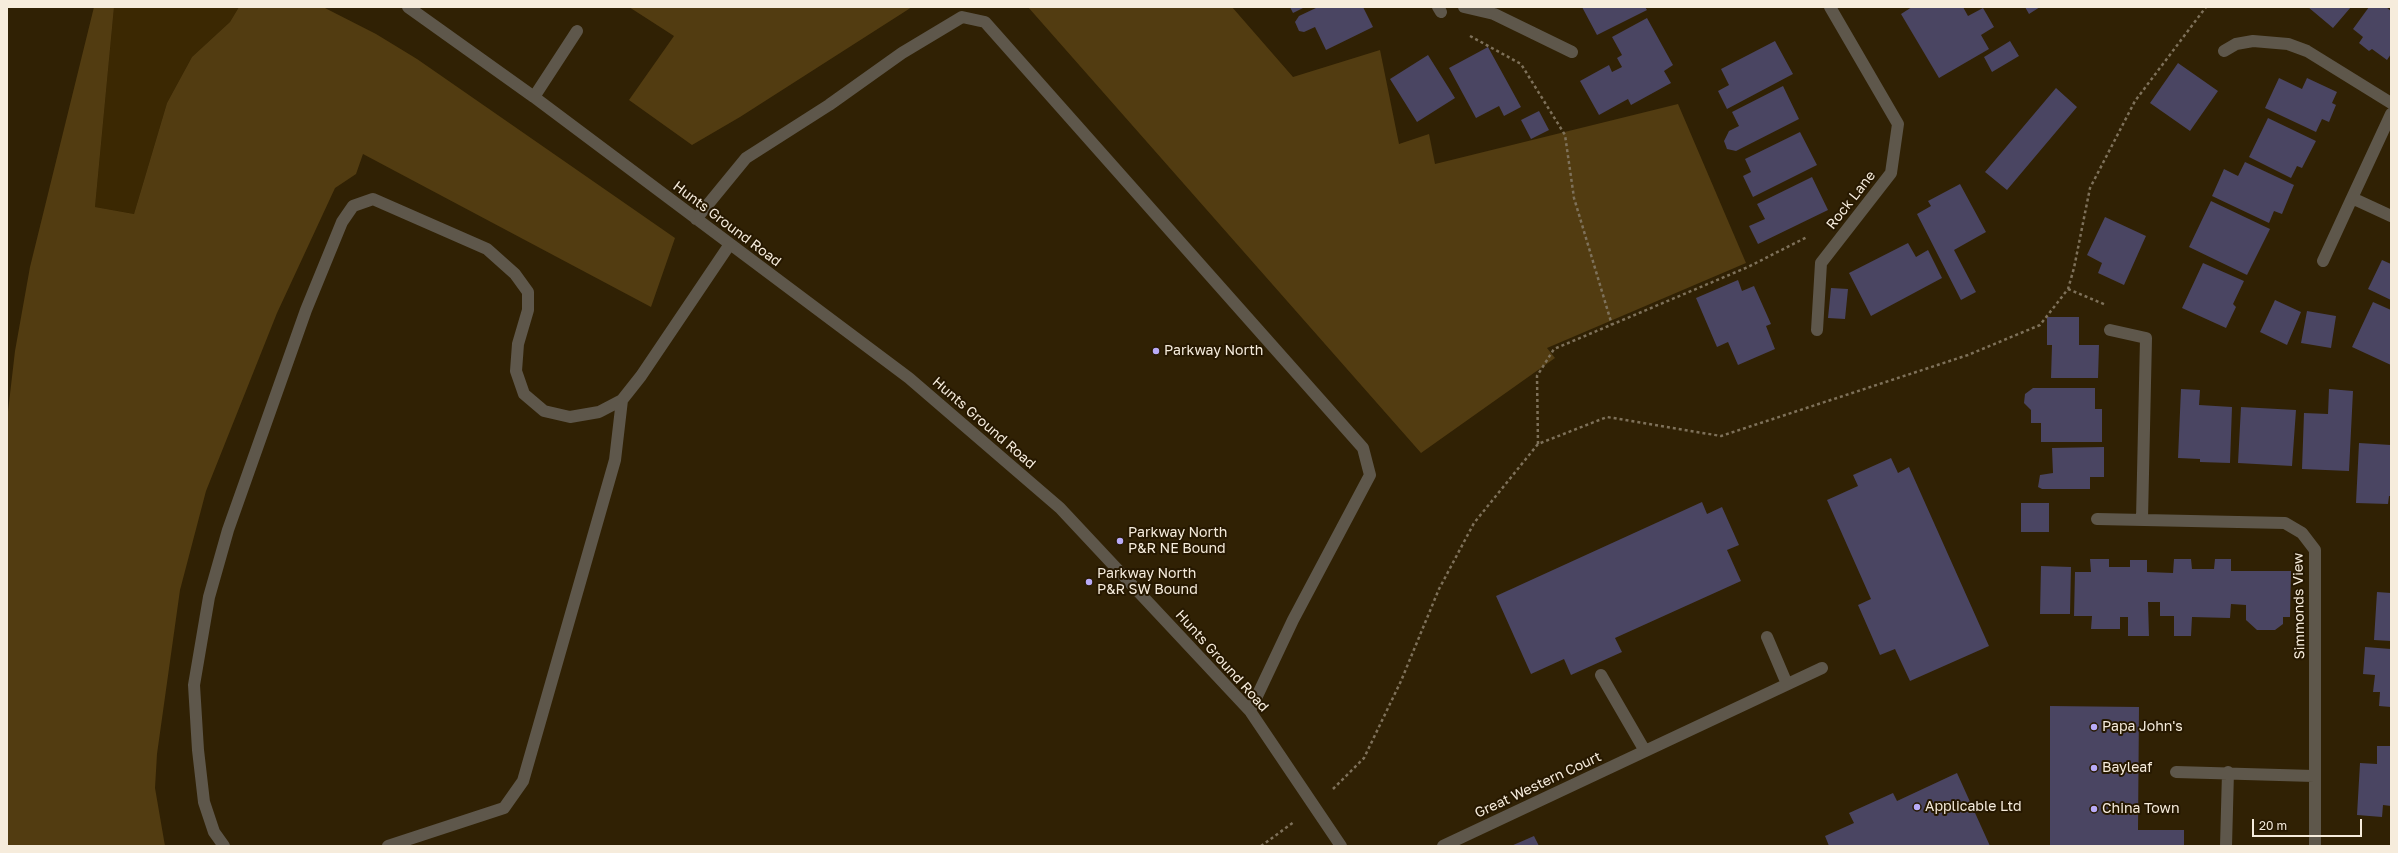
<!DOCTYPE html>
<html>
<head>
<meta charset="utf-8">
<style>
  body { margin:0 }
  #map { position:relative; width:2398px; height:853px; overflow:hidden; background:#302104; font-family:"Golos Text",sans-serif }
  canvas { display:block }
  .frame { position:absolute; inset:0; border:8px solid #f6ecdc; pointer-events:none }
  .scale { position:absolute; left:2252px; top:819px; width:110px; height:18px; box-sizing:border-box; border:2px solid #f6ecdc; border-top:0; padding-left:5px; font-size:12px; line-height:14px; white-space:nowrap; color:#f6ecdc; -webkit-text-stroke:3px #261800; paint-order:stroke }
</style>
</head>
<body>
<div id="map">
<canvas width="2398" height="853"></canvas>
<div class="frame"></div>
<div class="scale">20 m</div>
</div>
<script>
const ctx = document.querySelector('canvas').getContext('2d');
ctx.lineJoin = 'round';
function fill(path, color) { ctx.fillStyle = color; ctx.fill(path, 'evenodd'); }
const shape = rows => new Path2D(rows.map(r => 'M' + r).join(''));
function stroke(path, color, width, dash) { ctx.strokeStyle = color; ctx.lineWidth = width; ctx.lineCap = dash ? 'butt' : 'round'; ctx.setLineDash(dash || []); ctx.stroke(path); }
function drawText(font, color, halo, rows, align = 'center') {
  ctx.font = font + ' "Golos Text",sans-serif'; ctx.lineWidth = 4; ctx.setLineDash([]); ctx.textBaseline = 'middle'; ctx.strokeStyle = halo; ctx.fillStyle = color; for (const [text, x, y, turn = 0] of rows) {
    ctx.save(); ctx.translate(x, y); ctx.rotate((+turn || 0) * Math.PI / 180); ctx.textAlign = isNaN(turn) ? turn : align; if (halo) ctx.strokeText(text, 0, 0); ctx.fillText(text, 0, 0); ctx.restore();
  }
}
fill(shape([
  [114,7,239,7,230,22,192,57,167,103,134,214,95,207]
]), '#3b2802');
fill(shape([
  [94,7,114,7,95,207,134,214,167,103,192,57,230,22,239,7,323,7,376,34,417,59,675,238,651,307,363,154,356,174,335,188,277,313,206,491,180,590,157,754,155,788,165,846,7,846,7,420,15,351,30,267],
  [629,7,912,7,740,117,692,145,629,100,674,36],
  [1028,7,1232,7,1293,77,1380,50,1399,144,1429,134,1435,164,1678,104,1746,263,1547,348,1555,358,1421,453]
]), '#523c11');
fill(shape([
  [1290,7,1305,7,1293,13],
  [1318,7,1363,7,1373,27,1326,50,1315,27,1304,32,1299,31,1295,22,1299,16],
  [1582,7,1645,7,1647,10,1597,35],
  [1912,7,1963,7,1968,16,1983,8,1994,27,1981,35,1989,49,1939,78,1901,14],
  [2025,7,2040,7,2029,14],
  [2308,7,2351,7,2333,28],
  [2369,7,2386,7,2391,11,2391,54,2387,60,2372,49,2369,51,2359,43,2363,37,2353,29],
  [1647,18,1673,65,1664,71,1671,83,1631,105,1628,99,1599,115,1580,81,1609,65,1612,72,1622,67,1617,58,1622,55,1612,37],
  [1775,41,1793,74,1727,109,1718,91,1729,85,1721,69],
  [2010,41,2019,56,1992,72,1984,57],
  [1488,47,1521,107,1504,116,1499,106,1476,118,1449,68],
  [1428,55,1455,98,1417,122,1390,79],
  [2178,63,2218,91,2190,131,2150,103],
  [2279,78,2302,89,2307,78,2337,92,2332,103,2336,105,2329,122,2322,119,2316,132,2265,108],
  [1783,86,1799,119,1736,151,1727,149,1724,141,1729,131,1739,126,1732,112],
  [2056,88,2077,107,2007,190,1985,172],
  [1539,111,1549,130,1531,139,1521,120],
  [2268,118,2316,141,2302,168,2297,166,2291,178,2249,157],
  [1800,132,1817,165,1753,197,1743,176,1751,172,1745,159],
  [2245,162,2294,185,2282,214,2274,211,2269,223,2212,196,2224,169,2238,176],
  [1812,177,1828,210,1758,244,1749,226,1765,219,1757,204],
  [1960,184,1986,232,1954,250,1976,292,1961,300,1917,214,1931,206,1928,201],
  [2211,201,2270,229,2247,275,2189,247],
  [2105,217,2146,236,2124,285,2098,273,2102,263,2087,255],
  [1908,243,1916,257,1928,250,1942,278,1871,316,1849,273],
  [2382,260,2391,264,2391,300,2368,289],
  [2203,263,2244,281,2233,304,2236,307,2226,328,2182,308],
  [1738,280,1742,291,1754,286,1771,324,1766,326,1775,349,1738,365,1728,342,1717,347,1696,298],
  [1831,288,1848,289,1845,319,1828,318],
  [2275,300,2301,312,2287,345,2260,332],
  [2373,302,2391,310,2391,365,2352,347],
  [2307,311,2336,316,2331,348,2301,343],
  [2047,317,2079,317,2079,345,2099,345,2098,378,2051,378,2052,345,2047,345],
  [2033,388,2095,388,2095,409,2102,409,2102,442,2041,442,2041,423,2031,423,2031,410,2024,403,2025,394],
  [2181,389,2200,390,2199,405,2232,407,2230,463,2200,462,2200,459,2178,458],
  [2329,389,2353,391,2349,471,2302,469,2304,413,2328,414],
  [2241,407,2296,410,2292,466,2238,463],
  [2359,443,2391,445,2391,496,2389,496,2388,504,2356,503],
  [2104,447,2104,477,2090,477,2090,489,2042,489,2038,487,2040,475,2053,473,2052,448],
  [1891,458,1898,473,1909,467,1989,646,1910,681,1895,649,1880,655,1858,605,1871,599,1827,500,1858,486,1853,475],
  [1702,502,1707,514,1722,507,1739,545,1727,550,1741,581,1615,638,1622,652,1571,675,1564,659,1531,674,1496,596],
  [2021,503,2049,503,2049,532,2021,532],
  [2090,559,2109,559,2109,567,2130,567,2130,560,2147,560,2147,572,2173,573,2174,559,2191,559,2192,569,2214,569,2215,559,2231,559,2231,571,2291,571,2290,617,2283,617,2283,624,2275,630,2257,630,2246,620,2246,605,2231,604,2230,618,2192,617,2191,636,2174,636,2174,616,2160,616,2160,602,2148,602,2149,636,2128,636,2128,617,2120,617,2120,629,2091,629,2092,616,2074,616,2075,572,2091,572],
  [2041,566,2071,567,2070,614,2040,614],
  [2377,592,2391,593,2391,641,2374,640],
  [2365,647,2391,649,2391,707,2379,706,2380,692,2373,692,2375,675,2363,674],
  [2050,706,2139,707,2138,830,2184,830,2184,846,2050,846],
  [2377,746,2391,746,2391,806,2383,805,2382,817,2357,815,2360,763,2377,764],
  [1957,773,1990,846,1829,846,1825,836,1854,823,1849,813,1893,793,1897,801],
  [1534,836,1539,846,1511,846]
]), '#4a4562');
stroke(shape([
  [1470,36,1521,64,1565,135,1574,198,1612,325],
  [2068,289,2106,305],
  [1538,444,1537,376,1554,349,1748,267,1807,237],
  [1333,789,1364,758,1401,681,1439,589,1474,523,1538,444,1607,417,1721,436,1968,355,2040,325,2068,289,2074,268,2090,188,2135,101,2206,7],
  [1261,846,1294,822]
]), '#7e715a', 2.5, [3, 3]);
stroke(shape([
  [408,7,534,97,909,378,1060,508,1250,711,1341,846],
  [1438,7,1441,12],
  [1464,7,1494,14,1572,52],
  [2224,51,2236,44,2253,41,2288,44,2307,51,2391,103],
  [534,97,577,31],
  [2352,198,2391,114],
  [696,219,746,158,829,105,902,53,962,17,985,22,1363,448,1370,475,1293,620,1250,711],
  [2323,261,2352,198,2391,216],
  [1817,330,1821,263,1891,173,1898,124,1830,7],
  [2110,330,2146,338,2142,519],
  [2097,519,2285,523,2302,533,2315,550,2315,846],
  [1767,637,1787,684],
  [1601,675,1645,751],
  [2176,772,2314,776],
  [224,846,214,832,204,802,198,750,194,685,209,597,228,530,306,310,342,222,353,206,373,199,487,249,515,274,528,292,528,310,518,344,516,371,524,394,544,411,570,417,599,412,622,400,641,376,730,244],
  [388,846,504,808,523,781,615,460,622,400],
  [1443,846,1822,668],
  [2226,846,2228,772]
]), '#5e574b', 12);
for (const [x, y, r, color] of [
  [1156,351,4,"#b9abf7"],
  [1120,541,4,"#b9abf7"],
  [1089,582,4,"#b9abf7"],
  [2094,727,4,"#b9abf7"],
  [2094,768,4,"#b9abf7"],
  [1917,807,4,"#b9abf7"],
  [2094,809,4,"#b9abf7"]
]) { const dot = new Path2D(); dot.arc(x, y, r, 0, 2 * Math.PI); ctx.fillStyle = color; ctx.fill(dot); stroke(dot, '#261800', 1.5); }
drawText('14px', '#f6ecdc', '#261800', [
  ["Rock Lane",1851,200,-52],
  ["Hunts Ground Road",727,224,37],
  ["Hunts Ground Road",984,423,41],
  ["Simmonds View",2299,606,-91],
  ["Hunts Ground Road",1222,661,48],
  ["Great Western Court",1538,785,-25]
]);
drawText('14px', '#f6ecdc', '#261800', [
  ["Parkway North",1164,351],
  ["Parkway North",1128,533],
  ["P&R NE Bound",1128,549],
  ["Parkway North",1097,574],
  ["P&R SW Bound",1097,590],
  ["Papa John's",2102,727],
  ["Bayleaf",2102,768],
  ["Applicable Ltd",1925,807],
  ["China Town",2102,809]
], 'left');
</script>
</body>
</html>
